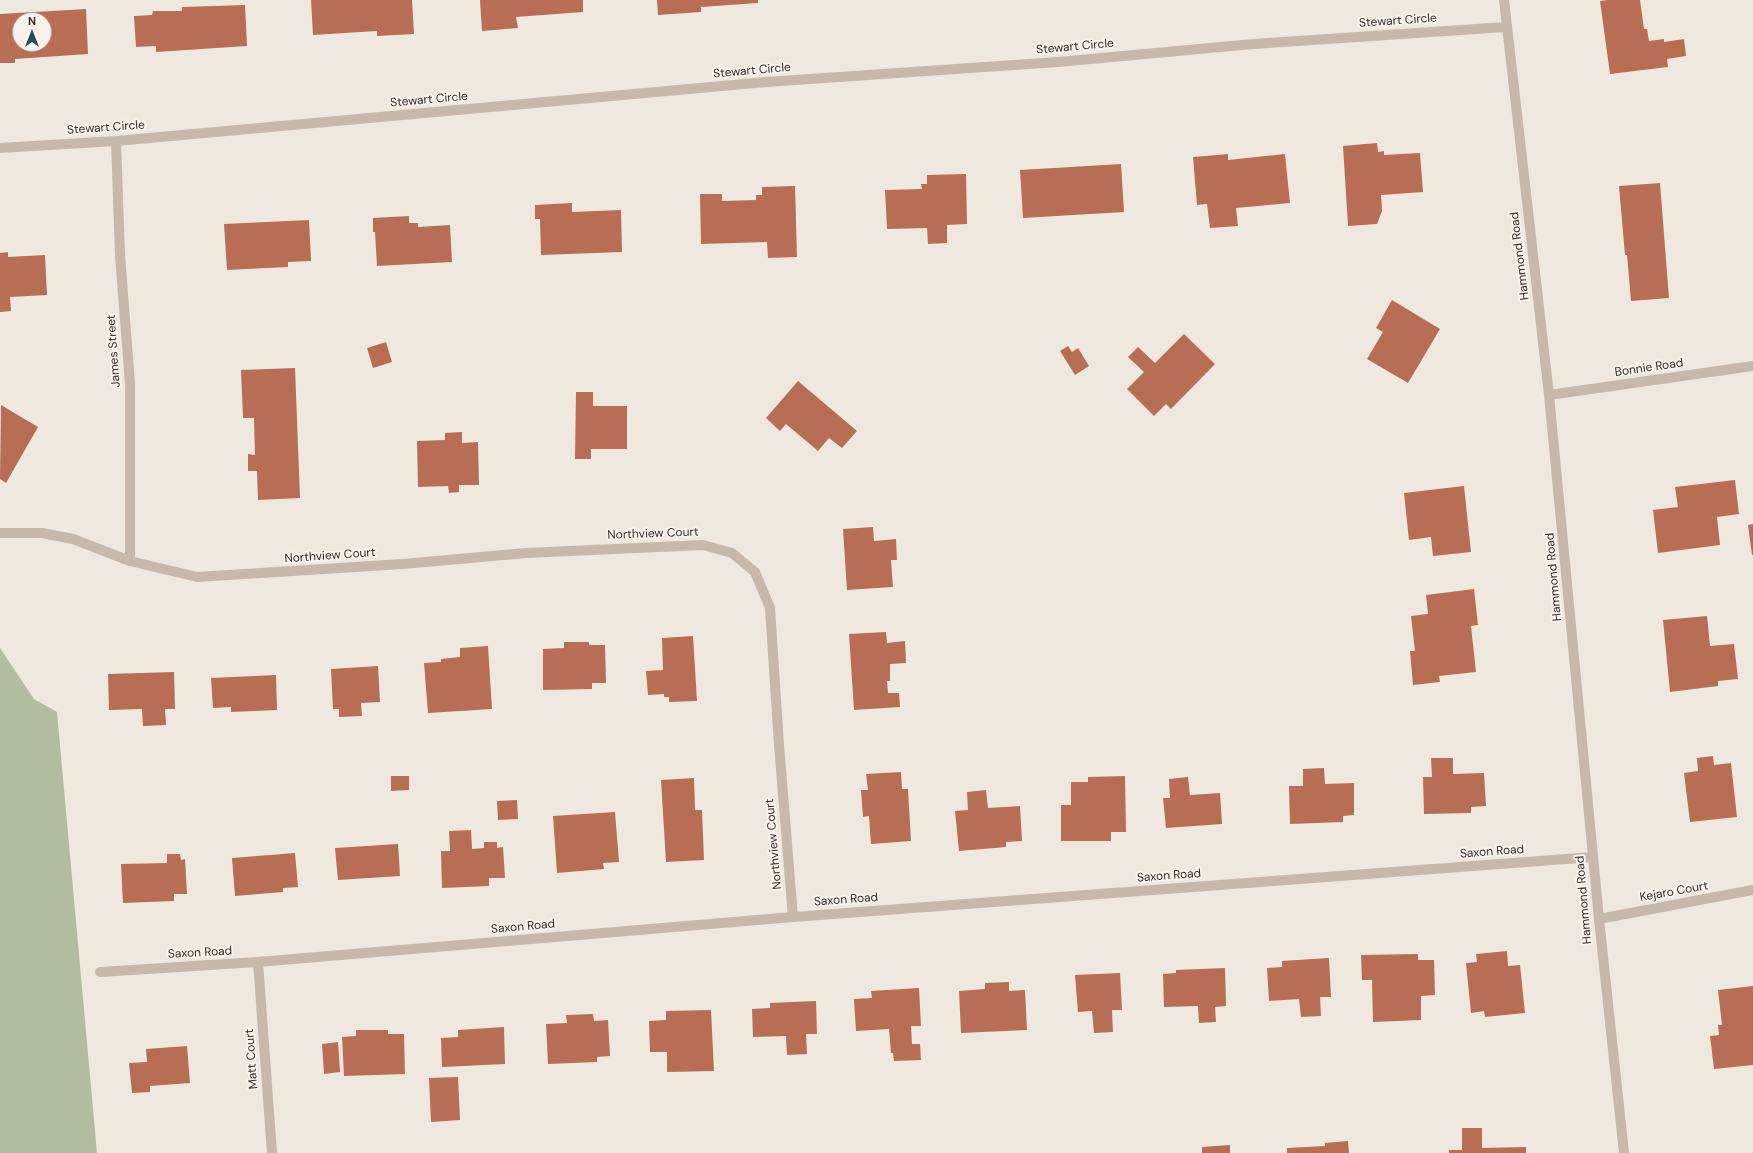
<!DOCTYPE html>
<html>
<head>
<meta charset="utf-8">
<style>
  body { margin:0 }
  #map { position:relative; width:1753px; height:1153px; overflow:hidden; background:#efe8de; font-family:"DM Sans",sans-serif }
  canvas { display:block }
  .north { position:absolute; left:12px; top:12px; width:40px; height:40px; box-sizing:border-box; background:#f8f2ea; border:1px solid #aaa39d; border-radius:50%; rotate:0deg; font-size:11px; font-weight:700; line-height:16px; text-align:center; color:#352d29 }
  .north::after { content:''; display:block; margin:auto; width:14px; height:18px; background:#244e52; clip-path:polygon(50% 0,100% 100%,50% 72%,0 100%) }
</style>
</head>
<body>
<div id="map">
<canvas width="1753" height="1153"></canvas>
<div class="north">N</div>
</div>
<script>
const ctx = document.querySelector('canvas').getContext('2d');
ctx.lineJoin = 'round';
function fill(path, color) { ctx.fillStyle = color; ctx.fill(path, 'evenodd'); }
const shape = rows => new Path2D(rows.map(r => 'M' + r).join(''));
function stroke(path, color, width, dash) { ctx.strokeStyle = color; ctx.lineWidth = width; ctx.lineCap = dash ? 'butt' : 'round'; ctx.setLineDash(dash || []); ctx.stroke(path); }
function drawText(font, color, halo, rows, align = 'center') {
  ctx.font = font + ' "DM Sans",sans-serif'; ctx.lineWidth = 4; ctx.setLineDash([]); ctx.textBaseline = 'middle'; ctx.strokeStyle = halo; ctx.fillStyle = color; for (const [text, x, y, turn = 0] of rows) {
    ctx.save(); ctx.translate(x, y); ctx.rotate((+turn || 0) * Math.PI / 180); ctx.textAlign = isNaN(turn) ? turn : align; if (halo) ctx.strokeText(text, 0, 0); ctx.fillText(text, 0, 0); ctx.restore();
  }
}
fill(shape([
  [0,648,34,699,57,712,97,1153,0,1153]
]), '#b2bda0');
fill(shape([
  [311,0,412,0,414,34,377,36,377,31,313,35],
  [480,0,583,0,583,12,516,17,518,28,482,31],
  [657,0,758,0,758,3,701,7,701,12,658,15],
  [1608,0,1640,0,1644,29,1647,29,1649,41,1664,39,1664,42,1684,39,1686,56,1667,59,1668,67,1610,74,1600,1],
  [245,5,247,46,156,52,156,46,136,47,134,16,152,15,153,11,182,11,182,7],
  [86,9,88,54,15,59,15,63,0,63,0,14],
  [20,20,44,20,44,44,20,44],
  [1377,143,1378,152,1384,151,1384,155,1420,153,1423,192,1381,195,1382,211,1377,224,1348,226,1343,146],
  [1228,154,1228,160,1285,154,1290,203,1236,208,1238,226,1210,228,1207,204,1197,205,1193,157],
  [1121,164,1124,212,1023,218,1020,170],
  [966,174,967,224,947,225,947,243,928,244,927,228,887,229,885,190,922,189,921,184,927,184,927,175],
  [1660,183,1669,298,1631,301,1627,255,1625,255,1619,186],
  [795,186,797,257,768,258,767,242,701,244,700,194,722,194,722,201,756,200,756,195,762,195,762,187],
  [572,203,572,212,621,210,622,252,541,255,540,219,535,219,535,205],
  [409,216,409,223,418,223,418,227,450,225,452,262,377,266,375,232,373,232,373,218],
  [309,220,311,261,288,262,288,267,227,270,224,224],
  [8,252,8,257,45,255,47,295,10,297,11,311,0,312,0,253],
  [1392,300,1440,329,1408,383,1367,359,1383,332,1376,328],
  [1184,334,1215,364,1171,409,1166,404,1154,416,1127,389,1144,372,1128,357,1138,347,1155,363],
  [386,342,392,362,373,368,367,348],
  [1068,346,1072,352,1078,348,1089,366,1075,375,1060,351],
  [295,368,300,498,258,500,257,471,248,471,248,454,255,455,254,418,243,418,241,370],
  [798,381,857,431,842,448,829,438,818,451,786,424,780,431,766,418],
  [576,392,593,392,593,406,627,406,627,449,591,449,591,459,575,459],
  [1,405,38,427,6,483,0,479],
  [462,432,462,443,478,442,479,485,459,485,459,492,449,493,448,486,418,487,417,441,445,440,445,433],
  [1735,480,1739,514,1717,517,1720,545,1658,553,1653,510,1678,507,1675,487],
  [1464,486,1471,552,1433,556,1431,537,1409,540,1404,493],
  [1753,524,1753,555,1752,555,1748,525],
  [873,527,874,541,896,539,897,560,891,560,893,587,847,590,843,529],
  [1474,589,1478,625,1471,626,1476,672,1439,676,1440,682,1413,685,1410,651,1415,651,1411,616,1428,614,1426,595],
  [1707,616,1710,646,1734,644,1738,679,1718,681,1718,686,1670,692,1663,620],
  [886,632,887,643,905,641,906,663,890,664,890,681,887,681,888,693,899,693,900,707,854,710,849,634],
  [693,636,697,701,669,702,669,697,664,697,664,694,648,695,646,671,663,670,662,638],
  [564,642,589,642,589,645,605,645,606,683,592,683,592,689,543,690,543,649,564,648],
  [488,646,492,709,428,713,424,663,441,662,441,659,460,657,460,648],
  [378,666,380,702,361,703,362,716,339,717,339,709,333,709,331,669],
  [174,672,175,709,165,709,166,725,143,726,142,709,109,710,108,674],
  [276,675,277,710,231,712,231,707,213,708,211,678],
  [1713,756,1714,765,1731,763,1737,817,1690,822,1684,773,1698,771,1697,758],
  [1431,758,1453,758,1453,774,1484,773,1486,806,1471,807,1471,813,1424,814,1423,777,1432,777],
  [1324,768,1325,784,1354,783,1354,815,1343,816,1343,822,1290,824,1289,786,1303,786,1303,769],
  [901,772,902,789,908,789,911,841,871,844,869,816,863,817,861,790,868,790,866,774],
  [391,776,409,776,409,790,391,791],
  [1125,776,1126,832,1111,832,1111,841,1061,841,1061,805,1071,805,1071,782,1088,782,1088,777],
  [1188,777,1190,795,1220,793,1222,824,1166,828,1163,798,1170,798,1169,779],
  [694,778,695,810,702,810,704,860,666,862,661,780],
  [986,790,988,808,1020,806,1022,841,1006,842,1006,847,959,851,955,811,968,810,967,792],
  [517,800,518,819,498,820,497,801],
  [615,812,619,862,603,863,604,869,557,873,553,816],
  [471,830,472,849,484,848,484,842,497,842,497,848,503,847,505,878,489,878,489,886,442,888,441,851,450,851,449,831],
  [398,844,400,876,338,880,335,848],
  [295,853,298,887,283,888,283,892,235,896,232,858],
  [167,854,180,854,181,860,185,859,187,894,174,894,174,901,123,903,121,864,167,863],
  [1507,951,1508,966,1520,965,1525,1013,1485,1017,1484,1011,1471,1013,1466,963,1477,962,1476,954],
  [1418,954,1418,960,1434,960,1435,995,1421,996,1421,1020,1373,1022,1372,980,1362,980,1361,955],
  [1329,958,1331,997,1320,997,1321,1016,1301,1017,1299,999,1269,1001,1267,968,1282,967,1282,961],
  [1225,968,1226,1006,1215,1007,1216,1022,1199,1023,1198,1006,1164,1007,1163,974,1176,973,1176,970],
  [1120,973,1122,1010,1112,1010,1113,1032,1094,1033,1092,1011,1078,1012,1075,975],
  [1009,982,1009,991,1025,990,1027,1030,961,1033,959,991,985,989,985,983],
  [1753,986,1753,1065,1714,1069,1710,1036,1719,1035,1718,1025,1722,1025,1718,990],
  [919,988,921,1026,911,1026,912,1044,920,1044,921,1060,894,1061,893,1053,891,1053,889,1029,856,1031,854,999,872,998,871,991],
  [816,1001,817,1034,806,1034,807,1054,787,1055,786,1036,753,1037,752,1009,770,1008,770,1003],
  [711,1010,714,1071,667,1072,667,1052,650,1052,649,1021,666,1020,666,1011],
  [593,1014,594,1021,608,1020,610,1056,597,1057,597,1062,548,1064,546,1024,567,1023,566,1015],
  [504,1027,505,1064,442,1067,441,1038,458,1037,458,1030],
  [356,1030,388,1030,388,1034,404,1034,405,1074,344,1076,342,1037,356,1036],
  [338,1042,340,1072,324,1074,322,1044],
  [187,1046,190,1083,150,1086,150,1092,132,1093,129,1063,147,1062,146,1049],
  [458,1077,460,1120,431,1122,429,1078],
  [1462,1128,1482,1128,1482,1148,1526,1147,1526,1153,1449,1153,1449,1150,1462,1150],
  [1348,1141,1349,1153,1287,1153,1287,1148,1325,1146,1325,1143],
  [1230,1145,1230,1153,1202,1153,1202,1147]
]), '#b86e54');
stroke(shape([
  [0,533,42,533,73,539,130,561]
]), '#c6b8ab', 10);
stroke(shape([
  [1504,0,1549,395,1599,919,1624,1153],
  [116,141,120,255,130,384,130,561,197,577,403,564,526,553,703,545,732,553,755,572,770,608,779,745,793,917],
  [0,148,116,141,766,82,1058,62,1253,44,1506,27],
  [1549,395,1753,366],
  [1599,919,1753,890],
  [258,962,272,1153],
  [100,972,258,962,793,917,1593,857]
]), '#c6b8ab', 10);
drawText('12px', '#352d29', '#f8f2ea', [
  ["Stewart Circle",1398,21,-4],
  ["Stewart Circle",1075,47,-5],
  ["Stewart Circle",752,71,-5],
  ["Stewart Circle",429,100,-5],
  ["Stewart Circle",106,128,-4],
  ["Hammond Road",1520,256,-97],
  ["James Street",114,351,-94],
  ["Bonnie Road",1649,368,-8],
  ["Northview Court",653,534,-2],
  ["Northview Court",330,556,-4],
  ["Hammond Road",1554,577,-95],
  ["Northview Court",774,844,-95],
  ["Saxon Road",1492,852,-4],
  ["Saxon Road",1169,876,-4],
  ["Kejaro Court",1674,892,-10],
  ["Saxon Road",846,900,-4],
  ["Hammond Road",1584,900,-95],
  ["Saxon Road",523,927,-5],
  ["Saxon Road",200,953,-3],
  ["Matt Court",252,1059,-94]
]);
</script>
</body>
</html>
